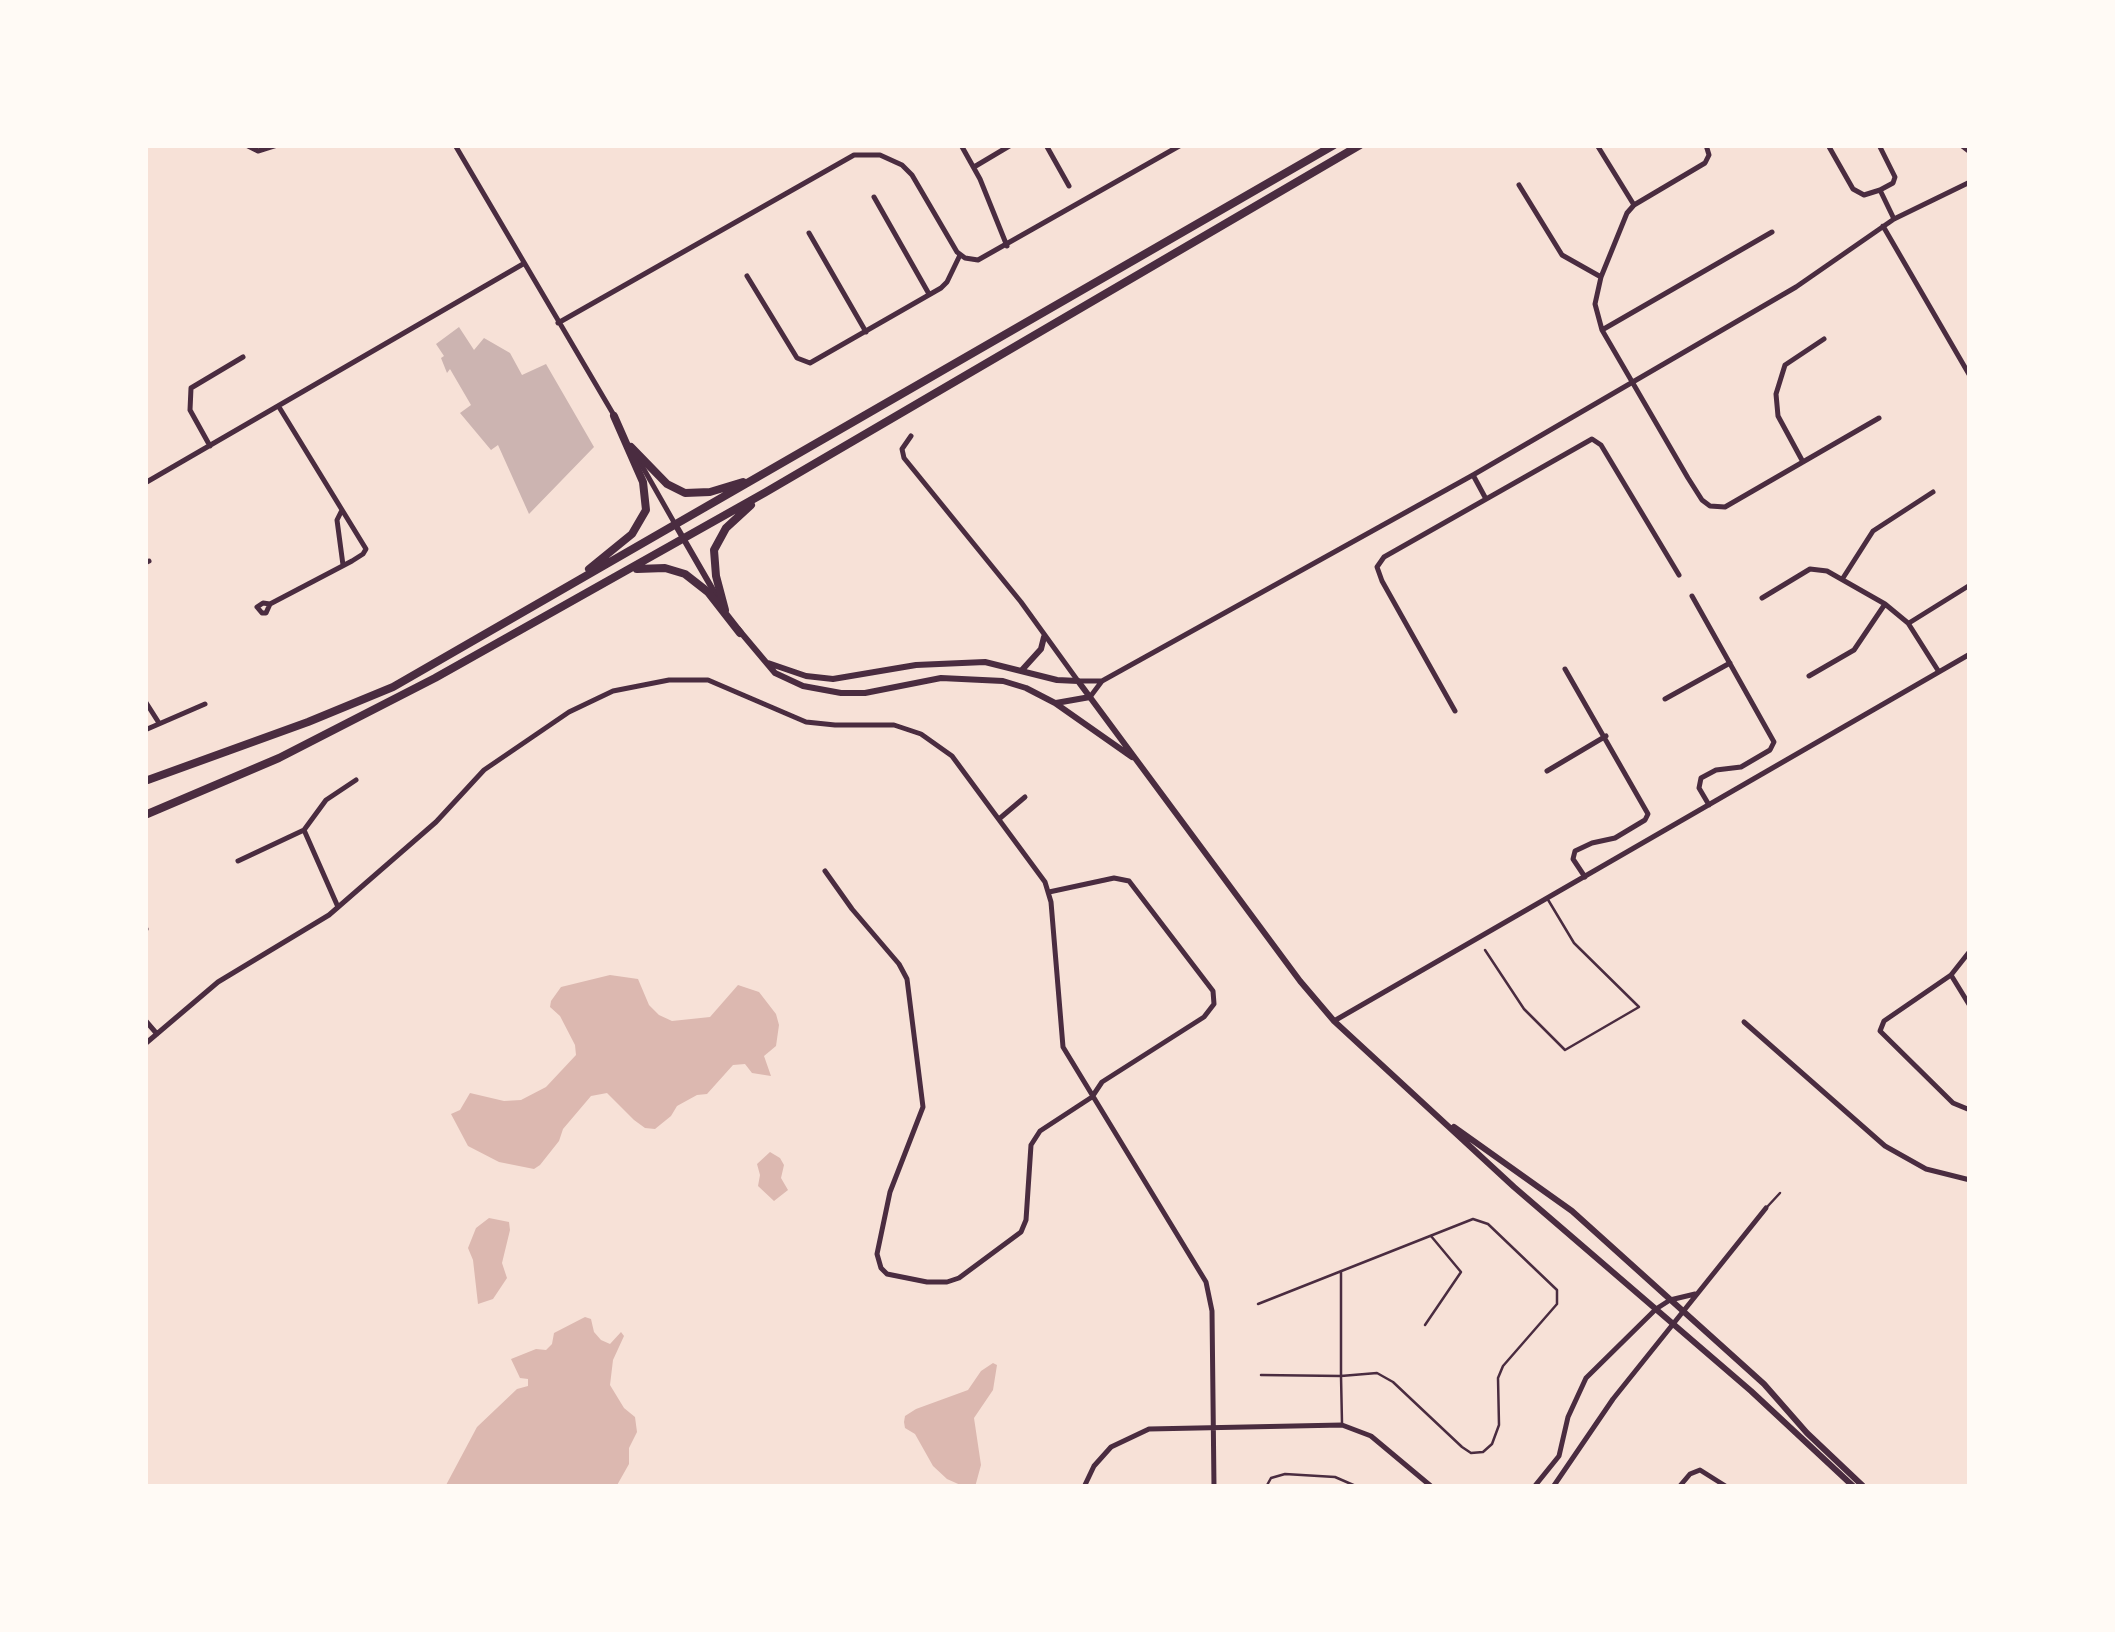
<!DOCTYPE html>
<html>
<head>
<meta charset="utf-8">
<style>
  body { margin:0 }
  #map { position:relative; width:2115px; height:1632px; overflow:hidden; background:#f7e1d7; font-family:"Golos Text",sans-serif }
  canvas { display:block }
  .frame { position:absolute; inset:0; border:148px solid #fffaf5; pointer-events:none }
</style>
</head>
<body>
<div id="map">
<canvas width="2115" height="1632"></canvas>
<div class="frame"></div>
</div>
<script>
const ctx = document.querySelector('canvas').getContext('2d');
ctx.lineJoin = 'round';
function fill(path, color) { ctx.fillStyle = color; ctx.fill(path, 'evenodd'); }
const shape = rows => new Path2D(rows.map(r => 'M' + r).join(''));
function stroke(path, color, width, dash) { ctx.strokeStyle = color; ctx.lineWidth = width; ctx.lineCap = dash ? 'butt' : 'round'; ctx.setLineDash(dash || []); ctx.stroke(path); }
fill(shape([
  [610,975,638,979,649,1005,659,1015,672,1021,710,1017,738,985,759,992,776,1014,779,1025,776,1046,764,1056,771,1076,752,1073,745,1064,733,1065,707,1094,697,1095,677,1106,671,1116,655,1129,645,1128,634,1120,607,1093,591,1096,563,1129,559,1141,540,1165,534,1169,499,1162,468,1146,451,1114,460,1110,470,1093,504,1101,521,1100,546,1087,576,1055,575,1045,560,1016,550,1007,551,1001,561,987],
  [770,1152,780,1158,784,1165,781,1178,788,1190,774,1201,758,1186,760,1175,757,1164],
  [489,1218,509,1222,510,1230,502,1263,507,1278,493,1299,478,1304,473,1260,468,1248,476,1228],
  [585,1317,591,1319,594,1332,601,1340,610,1344,621,1332,624,1336,613,1360,610,1385,624,1408,635,1417,637,1432,629,1448,629,1464,616,1487,445,1487,477,1427,517,1389,528,1386,528,1379,520,1378,511,1359,536,1349,546,1350,552,1344,554,1333],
  [993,1363,997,1365,993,1390,974,1418,981,1465,975,1487,965,1487,947,1479,933,1466,915,1434,905,1428,904,1422,905,1416,916,1409,968,1390,981,1371]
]), '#dcb8b0');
fill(shape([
  [459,327,474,350,484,338,510,353,522,375,546,364,594,447,529,514,498,445,491,450,460,413,471,405,450,369,447,373,441,358,444,356,436,344]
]), '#ccb4b1');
stroke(shape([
  [1485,950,1524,1009,1565,1050,1639,1007,1574,943,1547,898],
  [1767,1207,1780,1193],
  [1258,1304,1473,1219,1488,1224,1557,1290,1557,1304,1503,1366,1498,1378,1499,1425,1492,1444,1483,1452,1471,1453,1462,1447,1393,1382,1377,1373,1341,1376,1342,1423],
  [1425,1325,1461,1272,1431,1236],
  [1261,1375,1341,1376,1341,1272],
  [1266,1487,1271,1478,1285,1474,1335,1477,1358,1487]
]), '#4a2c40', 2.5);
stroke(shape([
  [246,145,258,151,277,145],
  [455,145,615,417],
  [961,145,980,179,1007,246],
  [1046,145,1069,186],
  [1597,145,1634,205],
  [1706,145,1709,155,1705,163,1634,205,1627,213,1601,277,1595,304,1602,330,1688,478,1702,500,1710,506,1725,507,1879,418],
  [1828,145,1853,189,1864,195,1880,190,1894,219],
  [1879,145,1895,177,1893,183,1880,190],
  [1961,145,1970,152],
  [974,167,1011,145],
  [1519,185,1562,255,1601,277],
  [874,197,929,294],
  [1883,226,1970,376],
  [809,233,866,332],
  [747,276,797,358,810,363,941,288,947,282,960,255],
  [558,323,854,155,880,155,902,165,912,175,957,252,965,258,978,260,1181,145],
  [1602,330,1772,232],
  [911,436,902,449,904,458,1021,602,1078,681,1102,681],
  [210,446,190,410,191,388,243,357],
  [637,457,675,524],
  [1803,462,1778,416,1776,394,1785,365,1824,339],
  [1473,475,1486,499],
  [145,483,523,264],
  [342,510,337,520,343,565],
  [145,563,149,561],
  [1843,578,1873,531,1933,492],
  [1692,596,1774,742,1770,750,1741,767,1716,770,1701,778,1699,788,1709,805],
  [1762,598,1810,569,1827,571,1885,604,1908,623,1939,672],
  [270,604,263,603,257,607,262,613,266,613,270,604,352,561,363,554,366,549,279,407],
  [1909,623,1970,585],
  [1565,669,1648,814,1645,820,1615,838,1592,843,1575,851,1573,859,1585,877],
  [1809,676,1854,650,1885,604],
  [1090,697,1102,681,1473,475,1796,287,1894,219,1970,182],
  [1665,699,1730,663],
  [145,701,159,723],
  [1455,711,1382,581,1377,567,1384,557,1592,439,1601,445,1679,575],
  [145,730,205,704],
  [1547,771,1606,736],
  [999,819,1025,797],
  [304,830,326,800,356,780],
  [238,861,304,830,338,907],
  [825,871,852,909,899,964,907,979,923,1107,890,1192,877,1254,881,1268,887,1274,927,1282,947,1282,959,1278,1021,1232,1026,1220,1031,1145,1040,1131,1092,1097,1102,1082,1204,1017,1214,1004,1213,991,1129,881,1114,878,1049,892],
  [145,929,146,929],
  [1970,951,1951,975,1970,1006],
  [1951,975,1884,1021,1880,1031,1953,1103,1970,1110],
  [145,1020,157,1034],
  [1334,1021,1970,654],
  [1744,1022,1885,1146,1926,1169,1970,1180],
  [145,1044,218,982,329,915,436,822,484,770,569,712,613,691,669,680,708,680,806,722,835,725,894,725,921,734,952,756,1045,882,1051,902,1063,1047,1206,1282,1212,1311,1214,1487],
  [1084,1487,1094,1466,1111,1447,1149,1429,1342,1425,1371,1436,1432,1487],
  [1534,1487,1559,1456,1568,1417,1586,1378,1656,1309,1670,1300,1695,1294],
  [1553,1487,1613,1399,1766,1208],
  [1679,1487,1690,1474,1700,1470,1727,1487]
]), '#4a2c40', 5);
stroke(shape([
  [675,524,720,602],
  [738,629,775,673,803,686,841,693,865,693,941,678,1003,681,1026,688,1055,703,1132,757],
  [768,663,806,676,833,679,916,665,985,662,1057,680,1078,681,1300,981,1334,1021,1514,1187,1751,1391,1854,1487],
  [1022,670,1041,649,1044,637],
  [1056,703,1090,697],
  [1454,1127,1572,1211,1764,1384,1807,1433,1864,1487]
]), '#4a2c40', 6);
stroke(shape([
  [631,447,667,484,685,493,710,492,743,482],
  [589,569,632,534,646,510,643,482,614,416],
  [637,569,665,568,685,574,708,592,740,633],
  [725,610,716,576,714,550,726,528,751,505],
  [145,781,308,722,393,687,1334,145],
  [145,815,279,758,435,678,766,492,1360,145]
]), '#4a2c40', 8);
</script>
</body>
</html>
